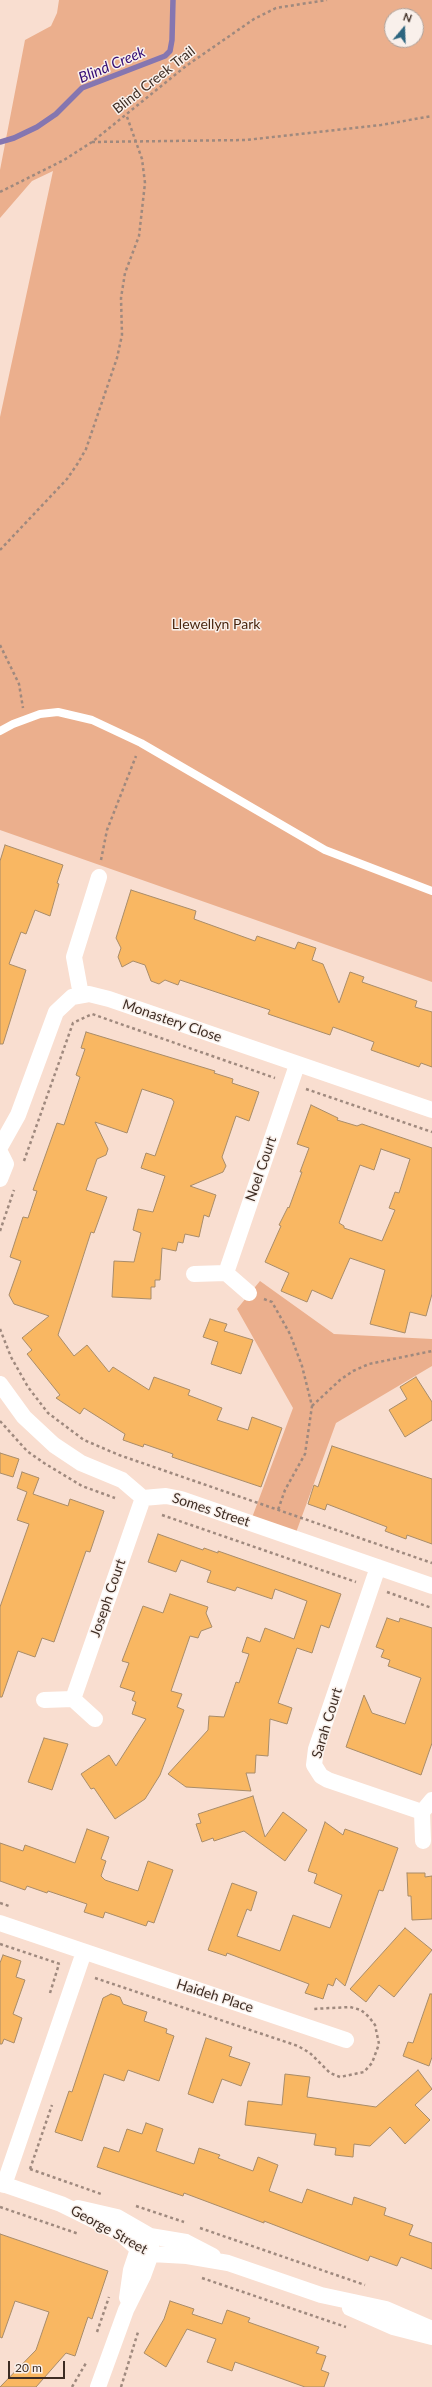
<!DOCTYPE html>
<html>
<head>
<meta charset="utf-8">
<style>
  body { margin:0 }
  #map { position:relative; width:432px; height:2387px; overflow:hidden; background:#f9ded0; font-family:Lato,sans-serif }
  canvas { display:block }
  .north { position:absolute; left:384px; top:8px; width:40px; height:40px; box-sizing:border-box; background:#f9f0eb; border:1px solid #aea29b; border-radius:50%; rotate:19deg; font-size:11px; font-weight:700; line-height:16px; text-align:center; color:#3d2c23 }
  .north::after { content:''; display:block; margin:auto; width:14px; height:18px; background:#2d657f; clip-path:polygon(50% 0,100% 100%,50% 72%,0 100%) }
  .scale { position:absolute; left:8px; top:2361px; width:57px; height:18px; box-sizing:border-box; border:2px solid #3d2c23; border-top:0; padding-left:5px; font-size:12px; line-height:14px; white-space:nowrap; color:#3d2c23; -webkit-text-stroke:3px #f9f0eb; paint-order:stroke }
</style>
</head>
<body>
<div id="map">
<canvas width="432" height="2387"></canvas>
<div class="north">N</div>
<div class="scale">20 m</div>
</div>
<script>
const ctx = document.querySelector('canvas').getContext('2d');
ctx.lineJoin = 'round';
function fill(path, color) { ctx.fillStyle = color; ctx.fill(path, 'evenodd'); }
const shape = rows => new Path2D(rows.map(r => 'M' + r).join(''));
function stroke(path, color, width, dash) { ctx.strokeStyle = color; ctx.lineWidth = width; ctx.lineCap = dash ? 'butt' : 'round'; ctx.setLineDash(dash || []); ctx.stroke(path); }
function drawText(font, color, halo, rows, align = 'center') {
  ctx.font = font + ' Lato,sans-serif'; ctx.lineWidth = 3; ctx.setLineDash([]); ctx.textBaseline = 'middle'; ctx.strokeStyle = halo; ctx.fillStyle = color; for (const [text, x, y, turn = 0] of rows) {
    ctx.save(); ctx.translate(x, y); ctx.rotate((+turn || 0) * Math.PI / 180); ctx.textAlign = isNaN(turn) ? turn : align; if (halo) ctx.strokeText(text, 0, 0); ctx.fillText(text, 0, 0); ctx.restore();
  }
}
fill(shape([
  [59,0,432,0,432,982,0,830,0,417,53,171,32,181,0,218,0,170,25,40,51,26,57,13],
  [392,16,416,16,416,40,392,40],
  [260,1281,334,1334,432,1339,432,1366,336,1423,294,1538,250,1523,293,1408,237,1309]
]), '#ebaf8d');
stroke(shape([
  [0,142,14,138,37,127,56,114,82,88,165,56,170,51,172,40,173,0]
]), '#8576b0', 5.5);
const building = shape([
  [5,845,63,865,57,883,59,884,50,916,35,910,26,934,21,932,9,964,26,970,3,1044,0,1044,0,861,5,845],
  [131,890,196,911,194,919,255,941,257,936,295,949,298,942,316,948,312,960,323,964,339,1003,350,972,364,977,362,982,417,1001,415,1007,432,1012,432,1067,421,1063,419,1067,371,1050,374,1042,333,1027,330,1035,268,1014,270,1010,180,980,178,985,165,980,159,984,151,981,145,965,133,961,122,967,118,957,121,948,116,938,131,890],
  [86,1032,215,1071,214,1073,233,1079,232,1083,259,1092,249,1121,236,1116,222,1157,226,1166,223,1172,190,1186,216,1195,209,1217,204,1215,199,1237,185,1234,183,1243,178,1242,176,1251,162,1248,160,1280,155,1280,155,1287,151,1287,151,1299,112,1297,114,1261,134,1262,141,1233,133,1230,138,1209,153,1212,165,1176,141,1168,146,1153,155,1156,174,1102,172,1099,142,1089,127,1133,95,1122,108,1149,106,1155,97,1159,86,1190,107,1197,94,1233,91,1232,58,1335,74,1356,87,1345,109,1372,113,1367,149,1390,154,1377,190,1390,188,1395,222,1408,217,1420,248,1430,252,1417,282,1428,261,1487,172,1457,173,1454,144,1444,143,1447,123,1440,125,1434,84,1408,80,1414,56,1398,60,1395,27,1354,32,1350,22,1338,49,1316,14,1304,9,1295,21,1261,10,1257,23,1217,28,1218,37,1191,33,1190,57,1123,64,1125,80,1077,76,1075,85,1049,81,1048,86,1032],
  [311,1105,338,1118,337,1120,357,1126,362,1124,432,1148,432,1294,426,1316,410,1312,405,1333,370,1324,385,1270,350,1258,332,1299,312,1290,307,1302,281,1291,289,1273,265,1262,281,1226,279,1225,288,1207,289,1208,302,1172,300,1172,309,1148,297,1144,311,1105],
  [381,1149,410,1159,399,1193,395,1192,389,1208,395,1210,382,1241,344,1228,344,1226,339,1223,360,1165,374,1170,381,1149],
  [210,1319,227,1324,224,1331,253,1340,241,1374,211,1364,218,1342,203,1337,210,1319],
  [416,1377,432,1402,432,1420,405,1437,389,1410,407,1399,400,1387,416,1377],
  [332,1446,432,1479,432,1544,407,1535,406,1539,385,1531,387,1527,327,1504,325,1510,308,1504,314,1485,318,1487,332,1446],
  [0,1453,19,1459,13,1477,0,1473,0,1453],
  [22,1472,39,1478,33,1494,68,1506,70,1499,104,1511,90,1552,86,1551,54,1642,42,1638,35,1657,18,1651,2,1697,0,1697,0,1607,29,1524,17,1520,27,1492,17,1488,22,1472],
  [158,1534,203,1550,204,1548,218,1553,218,1551,341,1594,329,1628,321,1625,312,1653,297,1648,278,1703,292,1708,287,1724,270,1719,268,1756,256,1755,255,1773,246,1773,251,1791,186,1787,168,1774,208,1730,209,1716,224,1717,236,1682,239,1683,249,1654,242,1652,247,1637,260,1642,265,1628,294,1639,307,1601,275,1589,272,1599,237,1587,235,1591,207,1582,211,1571,181,1560,176,1572,148,1562,158,1534],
  [170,1594,208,1607,206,1613,212,1627,201,1631,198,1638,190,1636,171,1691,182,1694,177,1707,184,1710,160,1775,145,1799,115,1819,94,1788,91,1789,81,1774,109,1755,116,1766,146,1719,132,1714,136,1702,132,1700,135,1692,120,1687,129,1663,122,1661,143,1606,163,1613,170,1594],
  [387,1618,399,1622,400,1618,432,1628,432,1743,421,1775,346,1747,364,1695,372,1713,405,1724,421,1678,388,1666,390,1660,381,1657,384,1650,376,1647,387,1618],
  [44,1738,68,1744,52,1790,28,1782,44,1738],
  [253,1796,265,1837,283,1812,307,1830,285,1861,244,1831,214,1841,213,1838,202,1842,196,1824,201,1823,198,1814,253,1796],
  [325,1822,343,1835,345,1829,398,1848,383,1891,379,1890,345,1986,336,1978,333,1986,328,1984,323,1999,305,1993,309,1984,227,1953,226,1956,208,1950,232,1883,257,1892,251,1911,247,1909,237,1936,280,1951,293,1915,330,1928,342,1895,314,1883,317,1874,308,1871,325,1822],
  [87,1829,109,1837,101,1859,106,1861,101,1876,105,1880,138,1891,148,1861,173,1870,154,1923,148,1921,146,1926,105,1912,103,1918,84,1912,87,1904,48,1891,47,1893,27,1886,25,1890,0,1881,0,1843,23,1851,25,1845,75,1863,87,1829],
  [407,1873,425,1873,425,1877,432,1876,432,1919,412,1920,411,1896,408,1896,407,1873],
  [405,1928,432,1950,394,1997,379,1985,366,2002,350,1989,405,1928],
  [3,1955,21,1961,16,1977,25,1980,13,2014,22,2018,14,2043,4,2039,2,2044,0,2044,0,1963,3,1955],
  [111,1994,120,1997,123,2004,147,2012,144,2021,167,2029,166,2033,174,2036,159,2081,128,2070,124,2081,104,2074,82,2141,55,2132,69,2091,72,2092,103,1998,111,1994],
  [430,1994,432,1994,432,2057,429,2066,403,2056,408,2042,413,2043,430,1994],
  [206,2038,232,2047,229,2056,250,2063,241,2086,222,2079,213,2103,188,2094,206,2038],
  [418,2070,432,2089,415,2105,430,2120,405,2144,390,2127,370,2146,354,2144,353,2157,335,2155,336,2148,314,2145,316,2134,245,2125,248,2101,282,2105,285,2074,310,2077,307,2097,376,2107,418,2070],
  [146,2123,163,2129,156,2151,194,2164,199,2148,220,2155,218,2158,253,2171,258,2157,278,2165,269,2191,302,2203,307,2189,352,2205,354,2197,386,2208,384,2215,413,2225,409,2235,432,2243,432,2269,401,2257,397,2266,370,2256,368,2261,264,2221,264,2223,184,2193,183,2196,97,2167,104,2147,119,2152,127,2129,142,2134,146,2123],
  [0,2234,108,2271,92,2319,88,2317,75,2356,66,2353,36,2387,0,2387,36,2350,49,2312,15,2301,2,2338,0,2337,0,2234],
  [170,2301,194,2309,192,2314,222,2324,227,2310,250,2318,248,2322,319,2347,316,2353,326,2356,321,2370,329,2373,324,2387,305,2387,235,2362,232,2371,207,2362,216,2339,187,2329,166,2367,144,2353,164,2319,170,2301]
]);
fill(building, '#f9b762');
stroke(building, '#a98c69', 1);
stroke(shape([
  [92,142,246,140,381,125,432,116],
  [0,192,64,160,92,142,186,66,254,19,276,8,327,0],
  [0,550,67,479,78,463,86,449,117,358,122,335,121,298,125,273,139,236,145,183,142,159,126,114],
  [0,645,19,684,23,708],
  [101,860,107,830,136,756],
  [306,1089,432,1132],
  [24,1161,73,1023,92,1014,275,1078],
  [0,1231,14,1190],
  [264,1299,272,1302,290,1334,302,1366,312,1406,305,1454,285,1490,278,1510],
  [0,1329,11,1357,28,1387,48,1413,84,1440,119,1455,432,1563],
  [312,1406,340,1380,353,1371,369,1364,432,1351],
  [0,1421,27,1451,44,1463,82,1486,115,1498],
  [162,1515,356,1582],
  [387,1592,432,1608],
  [0,1903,9,1906],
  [0,1944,60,1964],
  [95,1978,298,2046,310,2053,330,2073,340,2077,364,2072,372,2063,379,2044,375,2025,369,2017,361,2010,350,2007,313,2009],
  [50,1993,59,1964],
  [30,2169,52,2105],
  [30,2169,101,2194],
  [136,2206,184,2222],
  [0,2207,79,2234],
  [200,2228,365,2285],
  [202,2278,346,2327],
  [97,2332,109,2297],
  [72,2387,86,2363],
  [121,2387,138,2332]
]), '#9f897e', 2.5, [3, 3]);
stroke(shape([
  [0,731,13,724,40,714,58,712,92,720,141,743,325,850,432,891]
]), '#fff', 8);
stroke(shape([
  [81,995,74,957,99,877],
  [0,1147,18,1115,56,1012,72,997,89,994,109,999,432,1110],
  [0,1152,6,1164,0,1179],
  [226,1273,297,1065],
  [194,1274,226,1273,249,1293],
  [0,1384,24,1417,54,1445,81,1463,122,1480,143,1498,166,1496,181,1499,432,1586],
  [378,1567,316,1749,314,1765,321,1776,328,1780,422,1812],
  [73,1699,143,1498],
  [44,1700,73,1699,95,1719],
  [423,1841,422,1812,432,1800],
  [0,1923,346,2040],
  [0,2183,61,2204,120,2233,138,2249,151,2254,187,2256,228,2263,321,2295,386,2309,432,2329],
  [4,2185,84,1952],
  [78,2208,117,2217,150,2236,186,2242,213,2256],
  [127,2298,131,2270,138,2249,145,2242],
  [350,2308,393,2327,432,2337],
  [98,2387,126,2310,143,2276,151,2254,151,2243]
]), '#fff', 16);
drawText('14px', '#3d2c23', '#f9f0eb', [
  ["Blind Creek Trail",154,80,-38],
  ["Monastery Close",172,1021,19],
  ["Noel Court",261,1169,-71],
  ["Somes Street",211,1510,18],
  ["Joseph Court",108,1598,-71],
  ["Sarah Court",327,1723,-73],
  ["Haideh Place",215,1996,18],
  ["George Street",109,2230,29]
]);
drawText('14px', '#4a2610', '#f9f0eb', [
  ["Llewellyn Park",216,624]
]);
drawText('italic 15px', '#340c75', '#f9f0eb', [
  ["Blind Creek",112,65,-23]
]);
</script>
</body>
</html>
